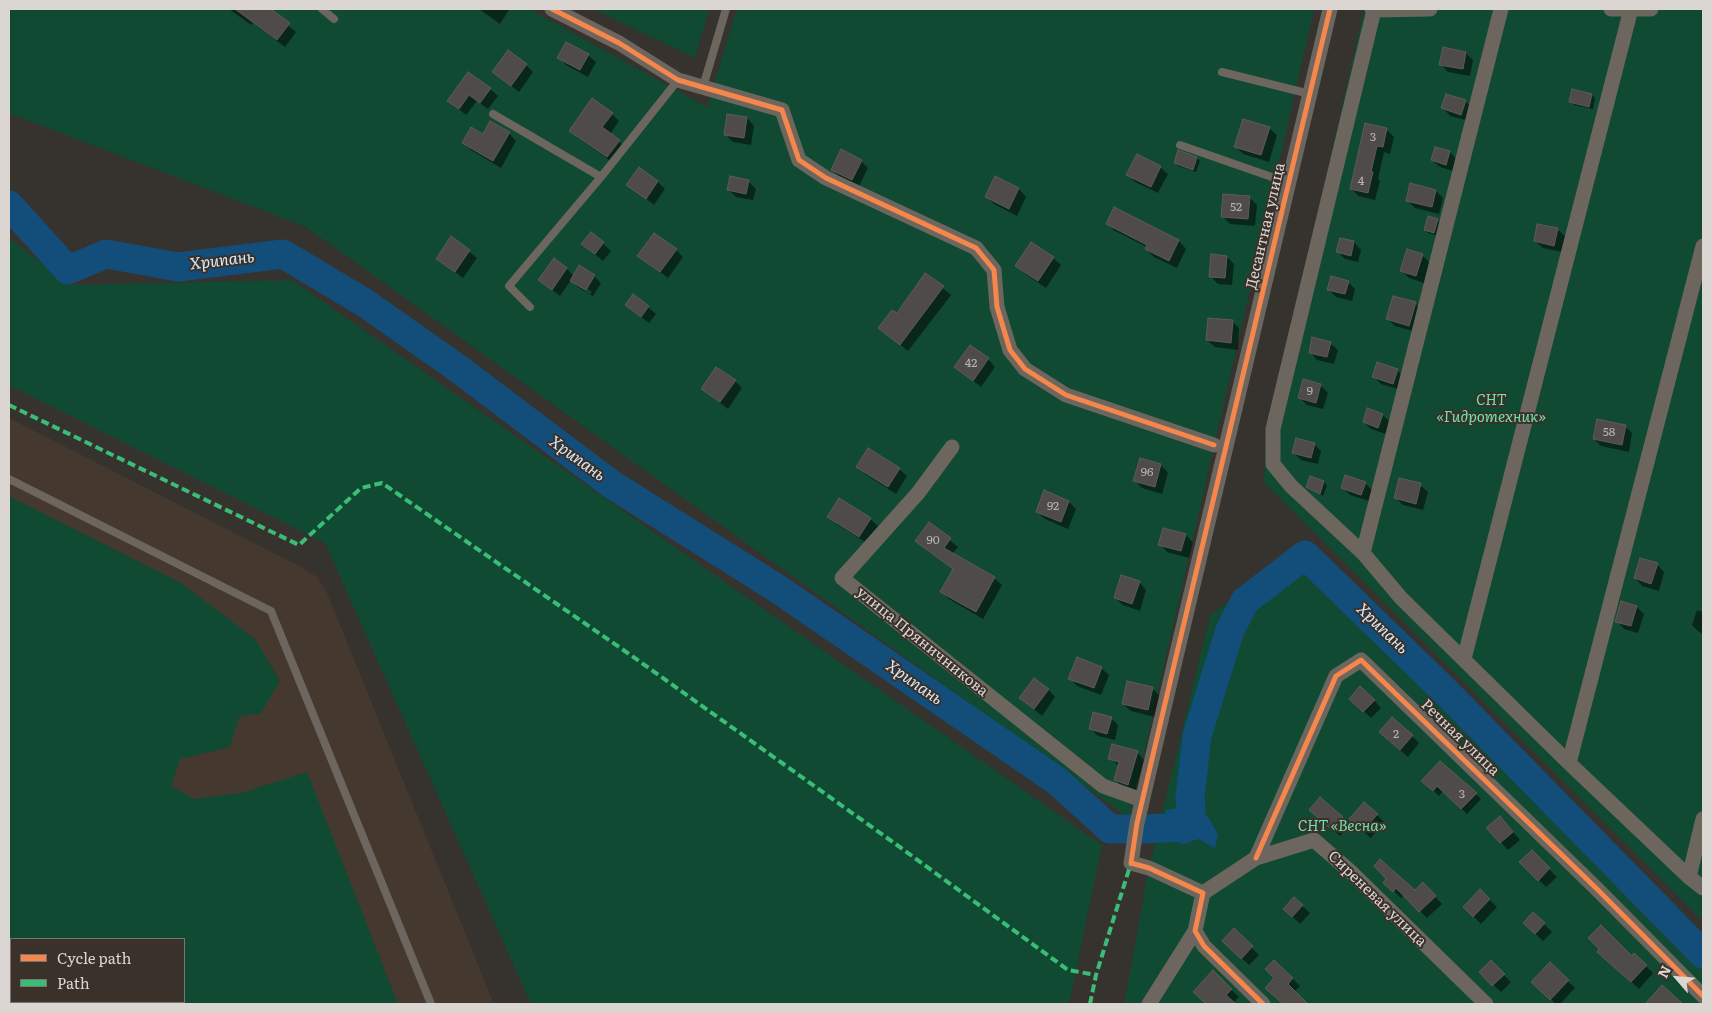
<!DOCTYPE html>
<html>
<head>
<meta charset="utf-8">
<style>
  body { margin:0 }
  #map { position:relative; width:1712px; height:1013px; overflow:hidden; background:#36322e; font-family:Literata,serif }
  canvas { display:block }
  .frame { position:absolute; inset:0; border:10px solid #dbd6d2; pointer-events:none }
  .legend { position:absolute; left:10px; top:938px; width:175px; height:65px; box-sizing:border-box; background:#3a312b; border:1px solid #7a736e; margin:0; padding:6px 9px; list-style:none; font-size:15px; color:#dbd6d2 }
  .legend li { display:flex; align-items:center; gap:10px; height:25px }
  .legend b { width:25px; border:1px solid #7a736e }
  .north { position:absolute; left:1652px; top:953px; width:50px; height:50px; -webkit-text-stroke:4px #3a312b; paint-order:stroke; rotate:297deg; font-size:14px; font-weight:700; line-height:20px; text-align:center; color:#dbd6d2 }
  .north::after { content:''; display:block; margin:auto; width:18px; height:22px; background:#dbd6d2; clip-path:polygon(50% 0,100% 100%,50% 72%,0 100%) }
</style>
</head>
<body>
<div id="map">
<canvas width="1712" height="1013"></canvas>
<div class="frame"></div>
<ul class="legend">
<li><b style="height:6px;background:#f5874c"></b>Cycle path</li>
<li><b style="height:6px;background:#3abd76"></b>Path</li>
</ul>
<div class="north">N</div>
</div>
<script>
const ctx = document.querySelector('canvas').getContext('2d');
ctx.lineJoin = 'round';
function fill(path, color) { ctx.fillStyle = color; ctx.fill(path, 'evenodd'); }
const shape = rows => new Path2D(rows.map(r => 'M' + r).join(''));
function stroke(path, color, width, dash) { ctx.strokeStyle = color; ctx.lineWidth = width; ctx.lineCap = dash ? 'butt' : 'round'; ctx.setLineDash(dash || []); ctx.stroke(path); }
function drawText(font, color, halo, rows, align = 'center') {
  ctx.font = font + ' Literata,serif'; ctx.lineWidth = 4; ctx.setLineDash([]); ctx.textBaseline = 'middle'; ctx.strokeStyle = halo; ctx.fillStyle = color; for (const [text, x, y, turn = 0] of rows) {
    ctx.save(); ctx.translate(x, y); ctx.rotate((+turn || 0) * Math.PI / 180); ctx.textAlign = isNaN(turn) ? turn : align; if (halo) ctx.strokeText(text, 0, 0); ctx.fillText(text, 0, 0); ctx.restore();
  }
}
fill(shape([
  [9,418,303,568,317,577,327,593,494,1004,9,1004],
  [11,939,184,939,184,1002,11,1002]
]), '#45382f');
fill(shape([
  [9,9,529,9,707,107,737,9,1314,9,1129,818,306,227,9,113],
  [593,9,709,9,695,58],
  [1364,9,1703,9,1703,921,1264,482,1265,448],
  [9,238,70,285,292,280,1102,845,1069,1004,531,1004,325,543,9,385],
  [9,496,181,583,255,639,280,681,261,713,239,717,230,747,180,759,171,786,194,799,241,793,307,772,398,1004,9,1004],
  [11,939,184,939,184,1002,11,1002],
  [1310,543,1703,937,1703,1004,1124,1004,1149,868,1210,615]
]), '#104a32');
fill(shape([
  [1178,808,1207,815,1218,835,1215,848,1198,839,1184,844,1171,841,1163,828,1166,810]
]), '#134d7a');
fill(shape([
  [229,9,268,9,296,32,285,47,253,23,251,25],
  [479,9,508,9,509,10,500,24],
  [1466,53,1473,60,1470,76,1448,72,1441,64],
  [588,55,596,62,588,77,566,65,559,58],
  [526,65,533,72,519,92,494,72],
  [490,89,498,96,488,109,477,101,466,115,449,101],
  [1592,95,1595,98,1593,109,1574,105,1570,101],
  [1465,101,1473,109,1469,121,1450,116,1443,108],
  [612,114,619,121,610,134,626,148,615,164,578,138,571,130],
  [747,118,754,126,751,145,733,142,725,134],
  [1269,128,1277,135,1269,162,1243,154,1236,147],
  [1386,129,1394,137,1390,154,1384,152,1378,179,1380,181,1375,200,1358,196,1351,188],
  [509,133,516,141,501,168,471,150,463,143,483,136],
  [1450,152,1457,160,1453,171,1440,167,1432,160],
  [1197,158,1200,161,1196,172,1178,166,1175,162],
  [861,161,868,168,859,186,840,177,832,170],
  [1160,167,1168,174,1158,193,1135,182,1128,175],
  [996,178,1019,189,1026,197,1017,216,994,204,986,197],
  [748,181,756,189,753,200,736,197,728,189],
  [658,182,665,189,654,205,628,184],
  [1436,191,1443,198,1439,214,1415,208,1407,200],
  [1250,198,1257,205,1255,226,1230,224,1223,217],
  [1115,209,1179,241,1186,249,1177,268,1154,257,1146,249,1147,247,1115,231,1107,224],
  [1437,220,1441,223,1438,236,1428,233,1425,229],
  [1557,229,1565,236,1562,252,1543,248,1535,241],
  [591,233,611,251,603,261,583,244],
  [452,238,477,258,463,278,437,258],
  [1354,242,1361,250,1358,262,1345,259,1338,252],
  [676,250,683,257,668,278,639,256],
  [1422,255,1430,263,1424,283,1409,278,1402,271],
  [1227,257,1234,264,1232,285,1218,284,1210,276],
  [1053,258,1061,265,1046,288,1024,273,1017,266],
  [566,268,574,276,594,276,601,283,593,296,579,288,571,280,560,296,540,280],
  [579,284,592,292,590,294,579,287],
  [926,275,951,295,908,351,880,328,897,315],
  [1348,282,1355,289,1352,301,1336,297,1328,289],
  [1415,303,1422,311,1416,332,1395,326,1388,319],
  [626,305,648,307,656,314,649,323],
  [1232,321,1239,328,1238,350,1215,347,1207,340],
  [1330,343,1338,350,1334,364,1317,360,1310,352],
  [988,359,995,367,981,387,956,367],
  [1397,370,1405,378,1401,390,1381,384,1374,377],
  [735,381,742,388,728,409,703,389],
  [1320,385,1328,393,1323,409,1307,405,1299,397],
  [1383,415,1390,422,1386,434,1371,429,1364,422],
  [1625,426,1632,433,1629,452,1601,446,1594,439],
  [1314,444,1321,451,1318,464,1301,460,1294,453],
  [1161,465,1168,473,1162,494,1142,488,1134,480],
  [858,467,899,469,907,476,896,494,865,474],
  [1324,482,1327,486,1323,496,1308,487],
  [1365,483,1372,490,1369,501,1350,495,1343,488],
  [1420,485,1428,492,1423,510,1403,505,1396,498],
  [1069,502,1076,509,1068,529,1045,519,1037,512],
  [829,517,870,519,878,526,867,543,836,524],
  [930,524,958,547,952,554,994,578,1002,585,983,619,949,599,941,592,954,570,917,541],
  [1186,535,1193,543,1189,558,1167,552,1160,544],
  [1657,564,1664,572,1659,591,1642,586,1635,578],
  [1139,582,1146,590,1140,611,1123,605,1115,598],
  [1637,607,1644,614,1638,633,1624,629,1617,621],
  [1697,610,1703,612,1703,634,1699,632,1692,625],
  [1101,668,1109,675,1101,695,1077,686,1070,678],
  [1152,688,1160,696,1155,717,1131,711,1123,704],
  [1048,689,1055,697,1042,716,1021,698],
  [1374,700,1381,708,1371,718,1358,706],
  [1111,718,1118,725,1115,740,1098,736,1090,728],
  [1412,736,1419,743,1408,757,1388,740],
  [1137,752,1144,760,1135,792,1122,787,1115,779,1119,766,1110,758],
  [1423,781,1476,794,1481,799,1467,814,1443,791,1439,796],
  [1377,815,1384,822,1371,838,1358,827],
  [1318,817,1342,817,1349,825,1340,836],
  [1507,825,1520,840,1508,850,1488,828],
  [1532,852,1557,877,1546,887,1521,862],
  [1384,882,1416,891,1423,884,1442,904,1427,918,1404,895,1401,898],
  [1480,891,1497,907,1481,924,1464,907],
  [1294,898,1310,913,1300,924,1285,909],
  [1533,913,1552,932,1543,941,1524,923],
  [1234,930,1259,955,1249,965,1224,941],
  [1634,955,1653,973,1639,989,1606,959,1632,958],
  [1491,962,1511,982,1501,992,1480,972],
  [1550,964,1575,988,1560,1004,1556,1004,1533,982],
  [1213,972,1239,997,1233,1003,1234,1004,1207,1004,1194,992],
  [1292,978,1300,986,1294,992,1307,1004,1292,1004,1287,1000,1267,988]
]), '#0007');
stroke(shape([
  [9,205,68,270,106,254,178,267,283,254,365,303,456,367,611,484,778,589,1057,781,1110,829,1128,829],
  [1144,829,1182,827,1191,810,1190,797,1197,736,1230,630,1245,601,1305,555,1447,693,1703,954]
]), '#134d7a', 29);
const building = shape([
  [235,9,271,9,290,23,277,40,235,9],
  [566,42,589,54,580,70,557,58,566,42],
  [1443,47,1466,52,1463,69,1439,65,1443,47],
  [508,50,527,64,511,86,492,72,508,50],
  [468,72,491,88,480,103,469,95,459,109,447,101,468,72],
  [1572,89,1592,94,1589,107,1569,102,1572,89],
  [1446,94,1466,100,1461,115,1441,108,1446,94],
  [592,98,613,113,602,127,620,140,607,157,569,131,592,98],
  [727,114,747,117,744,138,724,135,727,114],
  [1243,119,1270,127,1261,155,1234,147,1243,119],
  [490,121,510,132,493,161,462,143,471,127,483,134,490,121],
  [1365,123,1387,128,1383,147,1377,146,1371,172,1373,172,1368,193,1350,189,1365,123],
  [1435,147,1450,151,1446,165,1431,160,1435,147],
  [841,149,862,160,852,180,831,170,841,149],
  [1178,150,1197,157,1193,170,1174,163,1178,150],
  [1137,154,1161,166,1151,187,1126,175,1137,154],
  [639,167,658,181,646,199,626,185,639,167],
  [730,176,749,180,746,194,727,190,730,176],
  [995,176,1019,188,1009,209,985,197,995,176],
  [1410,183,1436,190,1432,207,1406,201,1410,183],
  [1223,194,1250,196,1248,219,1221,217,1223,194],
  [1114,207,1179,240,1169,261,1145,249,1147,245,1106,224,1114,207],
  [1428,216,1438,219,1434,233,1424,230,1428,216],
  [1537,224,1558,228,1554,246,1534,241,1537,224],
  [591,232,604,242,595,254,581,244,591,232],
  [654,233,677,249,660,272,637,256,654,233],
  [451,236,470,250,455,272,436,259,451,236],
  [1340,238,1354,241,1351,256,1336,252,1340,238],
  [1031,242,1054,257,1038,281,1015,266,1031,242],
  [1407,249,1423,254,1416,276,1400,271,1407,249],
  [1211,254,1227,256,1225,278,1209,277,1211,254],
  [554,258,567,268,552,290,538,280,554,258],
  [579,265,595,275,586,290,570,281,579,265],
  [925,273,944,286,900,345,878,328,892,310,897,313,925,273],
  [1331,276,1349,281,1345,294,1327,290,1331,276],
  [633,294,649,306,641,317,625,305,633,294],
  [1393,296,1416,302,1409,326,1386,319,1393,296],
  [1208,318,1233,320,1231,343,1206,340,1208,318],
  [1312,337,1331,342,1327,357,1309,353,1312,337],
  [970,345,989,358,973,381,954,367,970,345],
  [1377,362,1398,369,1393,384,1372,377,1377,362],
  [716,367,736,380,720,402,701,389,716,367],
  [1303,379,1321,384,1316,403,1298,398,1303,379],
  [1367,408,1383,414,1378,428,1363,422,1367,408],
  [1597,419,1626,425,1622,445,1593,439,1597,419],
  [1296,438,1315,443,1311,458,1292,453,1296,438],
  [868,448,900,468,888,487,856,467,868,448],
  [1140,458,1161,464,1155,487,1133,481,1140,458],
  [1345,475,1366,482,1361,495,1341,488,1345,475],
  [1310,476,1324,481,1320,494,1306,487,1310,476],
  [1399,478,1421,483,1416,504,1394,498,1399,478],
  [1044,490,1069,501,1061,522,1036,512,1044,490],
  [839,498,871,518,859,537,827,517,839,498],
  [929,522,951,538,944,548,995,577,976,612,940,592,953,569,915,541,929,522],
  [1163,528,1186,534,1181,551,1158,545,1163,528],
  [1640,558,1658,563,1651,584,1634,578,1640,558],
  [1121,575,1140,581,1132,604,1114,598,1121,575],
  [1621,601,1637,606,1631,626,1615,622,1621,601],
  [1077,657,1102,667,1094,688,1068,679,1077,657],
  [1034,678,1049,689,1034,709,1019,698,1034,678],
  [1127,681,1153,687,1148,710,1122,704,1127,681],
  [1360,686,1375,700,1363,712,1349,699,1360,686],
  [1093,712,1112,717,1107,734,1089,729,1093,712],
  [1392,717,1413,735,1400,750,1379,732,1392,717],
  [1112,744,1138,751,1128,785,1114,780,1119,762,1108,759,1112,744],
  [1440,761,1477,793,1461,809,1437,786,1433,791,1421,781,1440,761],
  [1320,797,1343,817,1331,829,1309,810,1320,797],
  [1364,802,1378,814,1362,831,1349,819,1364,802],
  [1500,816,1513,832,1500,843,1486,828,1500,816],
  [1532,850,1550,868,1538,881,1519,862,1532,850],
  [1380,859,1415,890,1423,882,1436,896,1419,912,1396,888,1393,892,1383,883,1386,879,1374,866,1380,859],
  [1480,889,1490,899,1473,917,1463,907,1480,889],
  [1294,897,1303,905,1292,917,1283,909,1294,897],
  [1533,912,1545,923,1535,934,1523,923,1533,912],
  [1601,925,1632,956,1634,953,1647,965,1631,982,1597,952,1599,949,1588,938,1601,925],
  [1234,928,1253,946,1241,959,1222,941,1234,928],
  [1274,960,1293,978,1288,984,1308,1004,1283,1004,1265,988,1274,978,1265,969,1274,960],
  [1491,960,1505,974,1492,986,1479,972,1491,960],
  [1550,962,1569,980,1550,1000,1531,982,1550,962],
  [1213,970,1232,989,1226,995,1236,1004,1206,1004,1193,992,1213,970],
  [1662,985,1683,1004,1645,1004,1662,985]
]);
fill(building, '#4f4b48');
stroke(building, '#5f5a57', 1);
stroke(shape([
  [322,9,334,19],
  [1222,72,1310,94],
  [703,87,726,9],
  [493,114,601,177],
  [1180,145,1289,183],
  [530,307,509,286,601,177,678,80],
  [9,479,271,611,431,1004]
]), '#6c665e', 8);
stroke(shape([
  [552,9,619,43,678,80,782,110,799,160,826,178,976,248,994,270,997,307,1010,350,1025,369,1066,395,1214,445],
  [1372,9,1374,10,1430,9],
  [1611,9,1651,9],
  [1374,10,1273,429,1273,464,1291,486,1363,553,1401,598,1569,763,1689,877,1703,888],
  [952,447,918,493,842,578,1103,786,1142,800],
  [1363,553,1501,9],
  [1464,659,1631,9],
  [1569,763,1703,246],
  [1256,858,1336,676,1361,660,1598,890,1703,996],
  [1689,877,1703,819],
  [1203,893,1256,858,1314,840,1352,873,1486,1004],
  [1149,1004,1195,931],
  [1263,1004,1204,946,1195,931,1203,893,1149,868,1131,863,1137,823,1175,661,1330,9]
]), '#6c665e', 15);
stroke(shape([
  [9,405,299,545,361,488,382,483,632,656,897,845,1068,970,1096,975],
  [1090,1004,1096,975,1131,863]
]), '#3abd76', 4, [8, 4]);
stroke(shape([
  [552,9,619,43,678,80,782,110,799,160,826,178,976,248,994,270,997,307,1010,350,1025,369,1066,395,1214,445],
  [1256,858,1336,676,1361,660,1598,890,1703,996],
  [1263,1004,1204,946,1195,931,1203,893,1149,868,1131,863,1137,823,1175,661,1330,9]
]), '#f5874c', 5);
drawText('12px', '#b8b3b0', null, [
  ["3",1373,137],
  ["4",1361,181],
  ["52",1236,207],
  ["42",971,363],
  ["9",1310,391],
  ["58",1609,432],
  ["96",1147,472],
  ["92",1053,506],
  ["90",933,540],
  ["2",1396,734],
  ["3",1462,794]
]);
drawText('15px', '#dbd6d2', '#3a312b', [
  ["Десантная улица",1266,226,-77],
  ["улица Пряничникова",922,642,39],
  ["Речная улица",1460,738,44],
  ["Сиреневая улица",1377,899,44]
]);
drawText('italic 15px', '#6fe3ac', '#3a312b', [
  ["СНТ",1491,401],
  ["«Гидротехник»",1491,418],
  ["СНТ «Весна»",1342,827]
]);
drawText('italic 16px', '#d7e7f6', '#3a312b', [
  ["Хрипань",222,261,-7],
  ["Хрипань",577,459,36],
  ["Хрипань",1382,629,44],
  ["Хрипань",914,683,35]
]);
</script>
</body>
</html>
